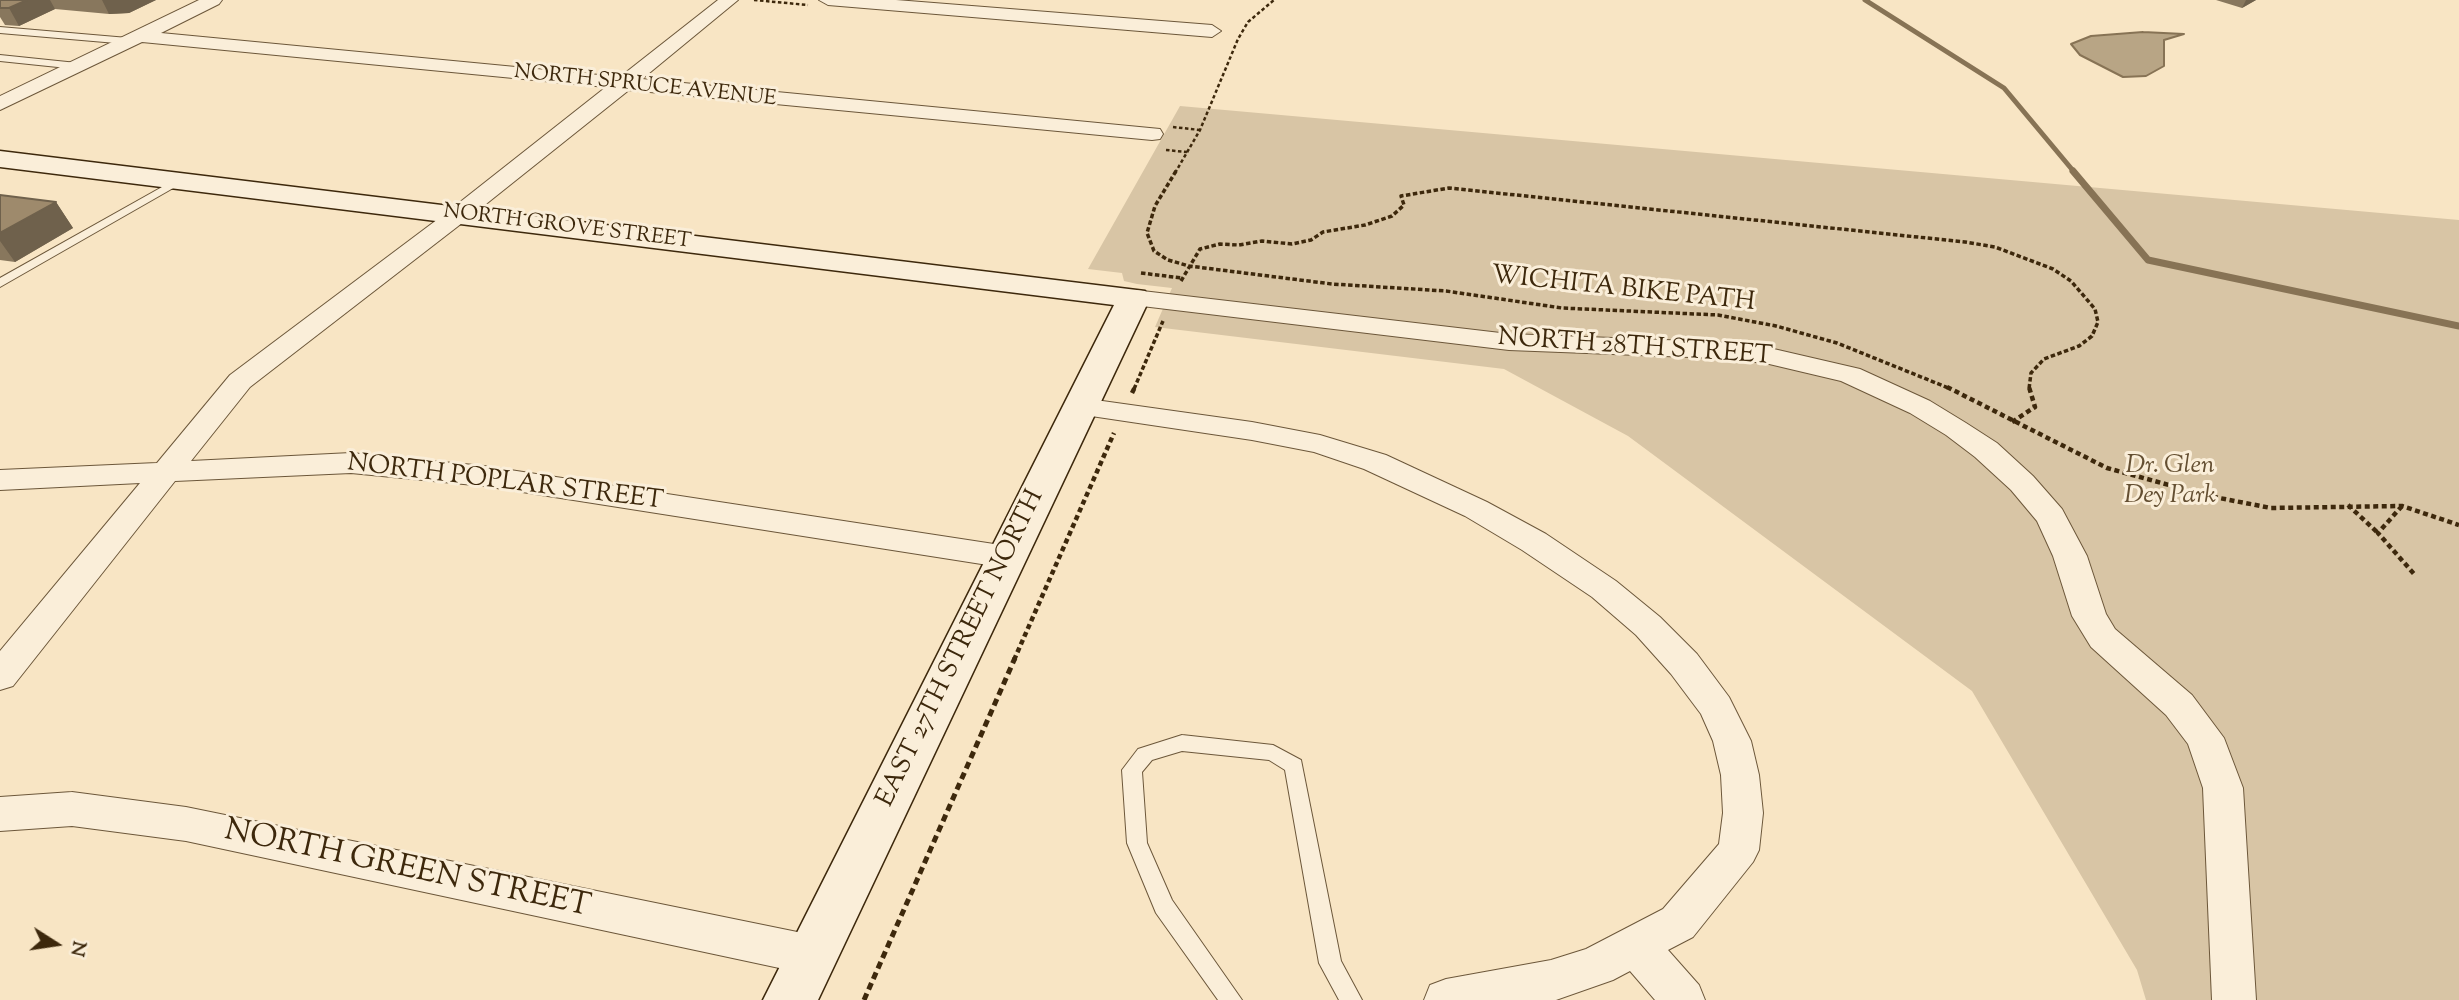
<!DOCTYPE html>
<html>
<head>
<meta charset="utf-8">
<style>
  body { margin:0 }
  #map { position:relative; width:2459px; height:1000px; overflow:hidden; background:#f8e5c4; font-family:"Sorts Mill Goudy",serif }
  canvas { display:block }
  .north { position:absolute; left:21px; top:909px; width:70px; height:70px; -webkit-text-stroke:5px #faeed9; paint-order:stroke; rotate:102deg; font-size:19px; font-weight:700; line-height:28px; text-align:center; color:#3d280c }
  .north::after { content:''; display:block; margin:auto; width:24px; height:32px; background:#3d280c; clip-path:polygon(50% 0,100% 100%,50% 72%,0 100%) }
</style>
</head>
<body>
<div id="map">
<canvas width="2459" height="1000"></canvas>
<div class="north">N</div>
</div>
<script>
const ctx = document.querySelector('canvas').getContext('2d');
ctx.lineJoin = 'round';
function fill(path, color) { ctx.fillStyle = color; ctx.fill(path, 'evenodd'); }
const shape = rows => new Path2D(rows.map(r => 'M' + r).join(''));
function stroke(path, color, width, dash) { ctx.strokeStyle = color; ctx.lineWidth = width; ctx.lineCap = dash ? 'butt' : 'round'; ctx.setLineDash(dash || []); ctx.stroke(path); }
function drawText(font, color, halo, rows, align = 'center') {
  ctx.font = font + ' "Sorts Mill Goudy",serif'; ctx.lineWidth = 6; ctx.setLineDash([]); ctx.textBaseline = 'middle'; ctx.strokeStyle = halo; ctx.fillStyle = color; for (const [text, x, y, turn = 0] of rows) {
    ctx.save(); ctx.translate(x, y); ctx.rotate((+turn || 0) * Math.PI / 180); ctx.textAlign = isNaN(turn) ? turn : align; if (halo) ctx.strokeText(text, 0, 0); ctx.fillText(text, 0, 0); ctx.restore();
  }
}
fill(shape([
  [1180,106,2459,220,2459,1000,2146,1000,2137,970,1972,691,1628,436,1504,369,1155,327,1172,288,1137,284,1124,281,1122,273,1088,269]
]), '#d8c5a5');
const water = shape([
  [2143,32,2184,34,2164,40,2164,66,2146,76,2123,77,2080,55,2071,44,2091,36,2143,32]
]);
fill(water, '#b8a585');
stroke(water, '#877355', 2);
stroke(shape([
  [1865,0,2004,88,2075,173]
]), '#877355', 5);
stroke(shape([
  [2073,171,2148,260,2459,326]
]), '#877355', 7);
const lane = shape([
  [0,27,128,38,133,41,128,44,0,33,0,27],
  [0,55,77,63,82,66,77,69,0,61,0,55],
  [178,178,182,179,182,183,0,287,0,278,178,178],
  [1182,735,1273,745,1301,760,1341,961,1362,1000,1339,1000,1319,963,1285,770,1269,760,1182,751,1152,760,1142,772,1147,843,1172,900,1242,1000,1218,1000,1156,913,1127,843,1122,770,1138,749,1182,735]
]);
const street = shape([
  [199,0,222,0,219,4,161,33,620,77,718,0,738,0,642,79,1160,129,1163,134,1160,139,1152,140,629,90,466,220,250,387,191,461,351,453,484,466,1007,546,1019,549,1024,557,1019,565,1007,568,484,486,351,473,175,481,13,686,0,690,0,651,140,483,0,490,0,470,157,463,230,375,450,210,606,87,142,42,0,110,0,96,199,0],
  [819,0,896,0,1212,25,1221,31,1212,37,828,5,819,0],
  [1134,290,1509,334,1716,342,1765,347,1860,369,1930,401,1966,423,1997,443,2033,476,2062,509,2087,556,2106,614,2115,629,2192,695,2224,738,2243,788,2256,1000,2212,1000,2203,788,2188,744,2166,715,2091,647,2072,616,2053,556,2037,521,2011,490,1975,457,1946,435,1910,413,1841,381,1765,363,1716,358,1509,350,1125,304,1121,298,1125,292,1134,290],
  [1081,398,1252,422,1320,435,1386,455,1487,502,1546,534,1616,581,1660,617,1697,654,1729,697,1751,741,1759,775,1763,813,1759,850,1753,862,1693,937,1668,950,1699,985,1705,1000,1655,1000,1630,971,1613,980,1556,1000,1424,1000,1430,985,1446,979,1551,960,1586,949,1663,909,1719,844,1723,813,1721,775,1713,741,1701,714,1671,674,1636,635,1592,597,1522,550,1465,516,1364,469,1314,452,1252,440,1071,413,1067,407,1071,401,1081,398],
  [72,792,186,807,812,935,827,941,834,955,827,969,812,975,186,841,72,826,0,831,0,797,72,792]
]);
const secondary = shape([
  [0,151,1145,291,1150,298,818,1000,763,1000,1114,305,0,167,0,151]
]);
stroke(lane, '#6c573a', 2);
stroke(street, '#6c573a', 2);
stroke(secondary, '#3d280c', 3);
stroke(shape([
  [754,0,808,5],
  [1173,127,1200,130],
  [1166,150,1187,152],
  [1175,173,1200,130,1238,39,1248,22,1274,0]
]), '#3d280c', 2.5, [3.5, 2.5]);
stroke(shape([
  [1176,171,1155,206,1147,233,1154,251,1168,260,1189,266,1332,284,1446,291,1562,308,1718,315,1776,326,1837,343,1951,389],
  [1141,273,1182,278],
  [1181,281,1200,249,1220,244,1239,245,1262,241,1292,244,1311,240,1323,232,1365,225,1392,216,1404,205,1401,196,1449,188,1965,242,1995,247,2053,269,2071,281,2095,309,2098,322,2092,336,2079,346,2044,359,2031,373,2029,389],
  [1134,389,1163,321]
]), '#3d280c', 3.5, [4.5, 2.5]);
stroke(shape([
  [1947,387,2107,468,2209,496,2271,508,2402,506,2459,525],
  [1132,393,1135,387],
  [2012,422,2035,407,2029,387],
  [2348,505,2378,533],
  [2402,506,2378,533,2415,575],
  [1014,660,1114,433]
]), '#3d280c', 4.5, [5, 3.5]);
stroke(shape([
  [864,1000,1015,658]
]), '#3d280c', 5, [7, 4.5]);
fill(lane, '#faeed9');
fill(street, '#faeed9');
fill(secondary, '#faeed9');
fill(shape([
  [0,0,156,0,129,13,109,14,55,9,19,26,5,25,0,17],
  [2216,0,2256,0,2242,8],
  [0,195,56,202,73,228,15,262,0,260]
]), '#88775d');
fill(shape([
  [27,0,50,0,55,9,19,26,9,8],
  [102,0,156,0,129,13,109,14],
  [2246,0,2256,0,2242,8],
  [56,202,73,228,15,262,0,241,0,233]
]), '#6f614c');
const building = shape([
  [0,0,27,0,9,8,0,8,0,0],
  [0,195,56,202,0,233,0,195]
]);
fill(building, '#9e8a6c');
stroke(building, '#6f614c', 2);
drawText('21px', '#3d280c', '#faeed9', [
  ["NORTH SPRUCE AVENUE",645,87,6],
  ["NORTH GROVE STREET",567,228,7]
]);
drawText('26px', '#3d280c', '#faeed9', [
  ["WICHITA BIKE PATH",1623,291,6],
  ["NORTH 28TH STREET",1635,349,4],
  ["NORTH POPLAR STREET",505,484,7],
  ["EAST 27TH STREET NORTH",962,649,-64]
]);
drawText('italic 26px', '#644f32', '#faeed9', [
  ["Dr. Glen",2170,468],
  ["Dey Park",2170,498]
]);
drawText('32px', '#3d280c', '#faeed9', [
  ["NORTH GREEN STREET",407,871,12]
]);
</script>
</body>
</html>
